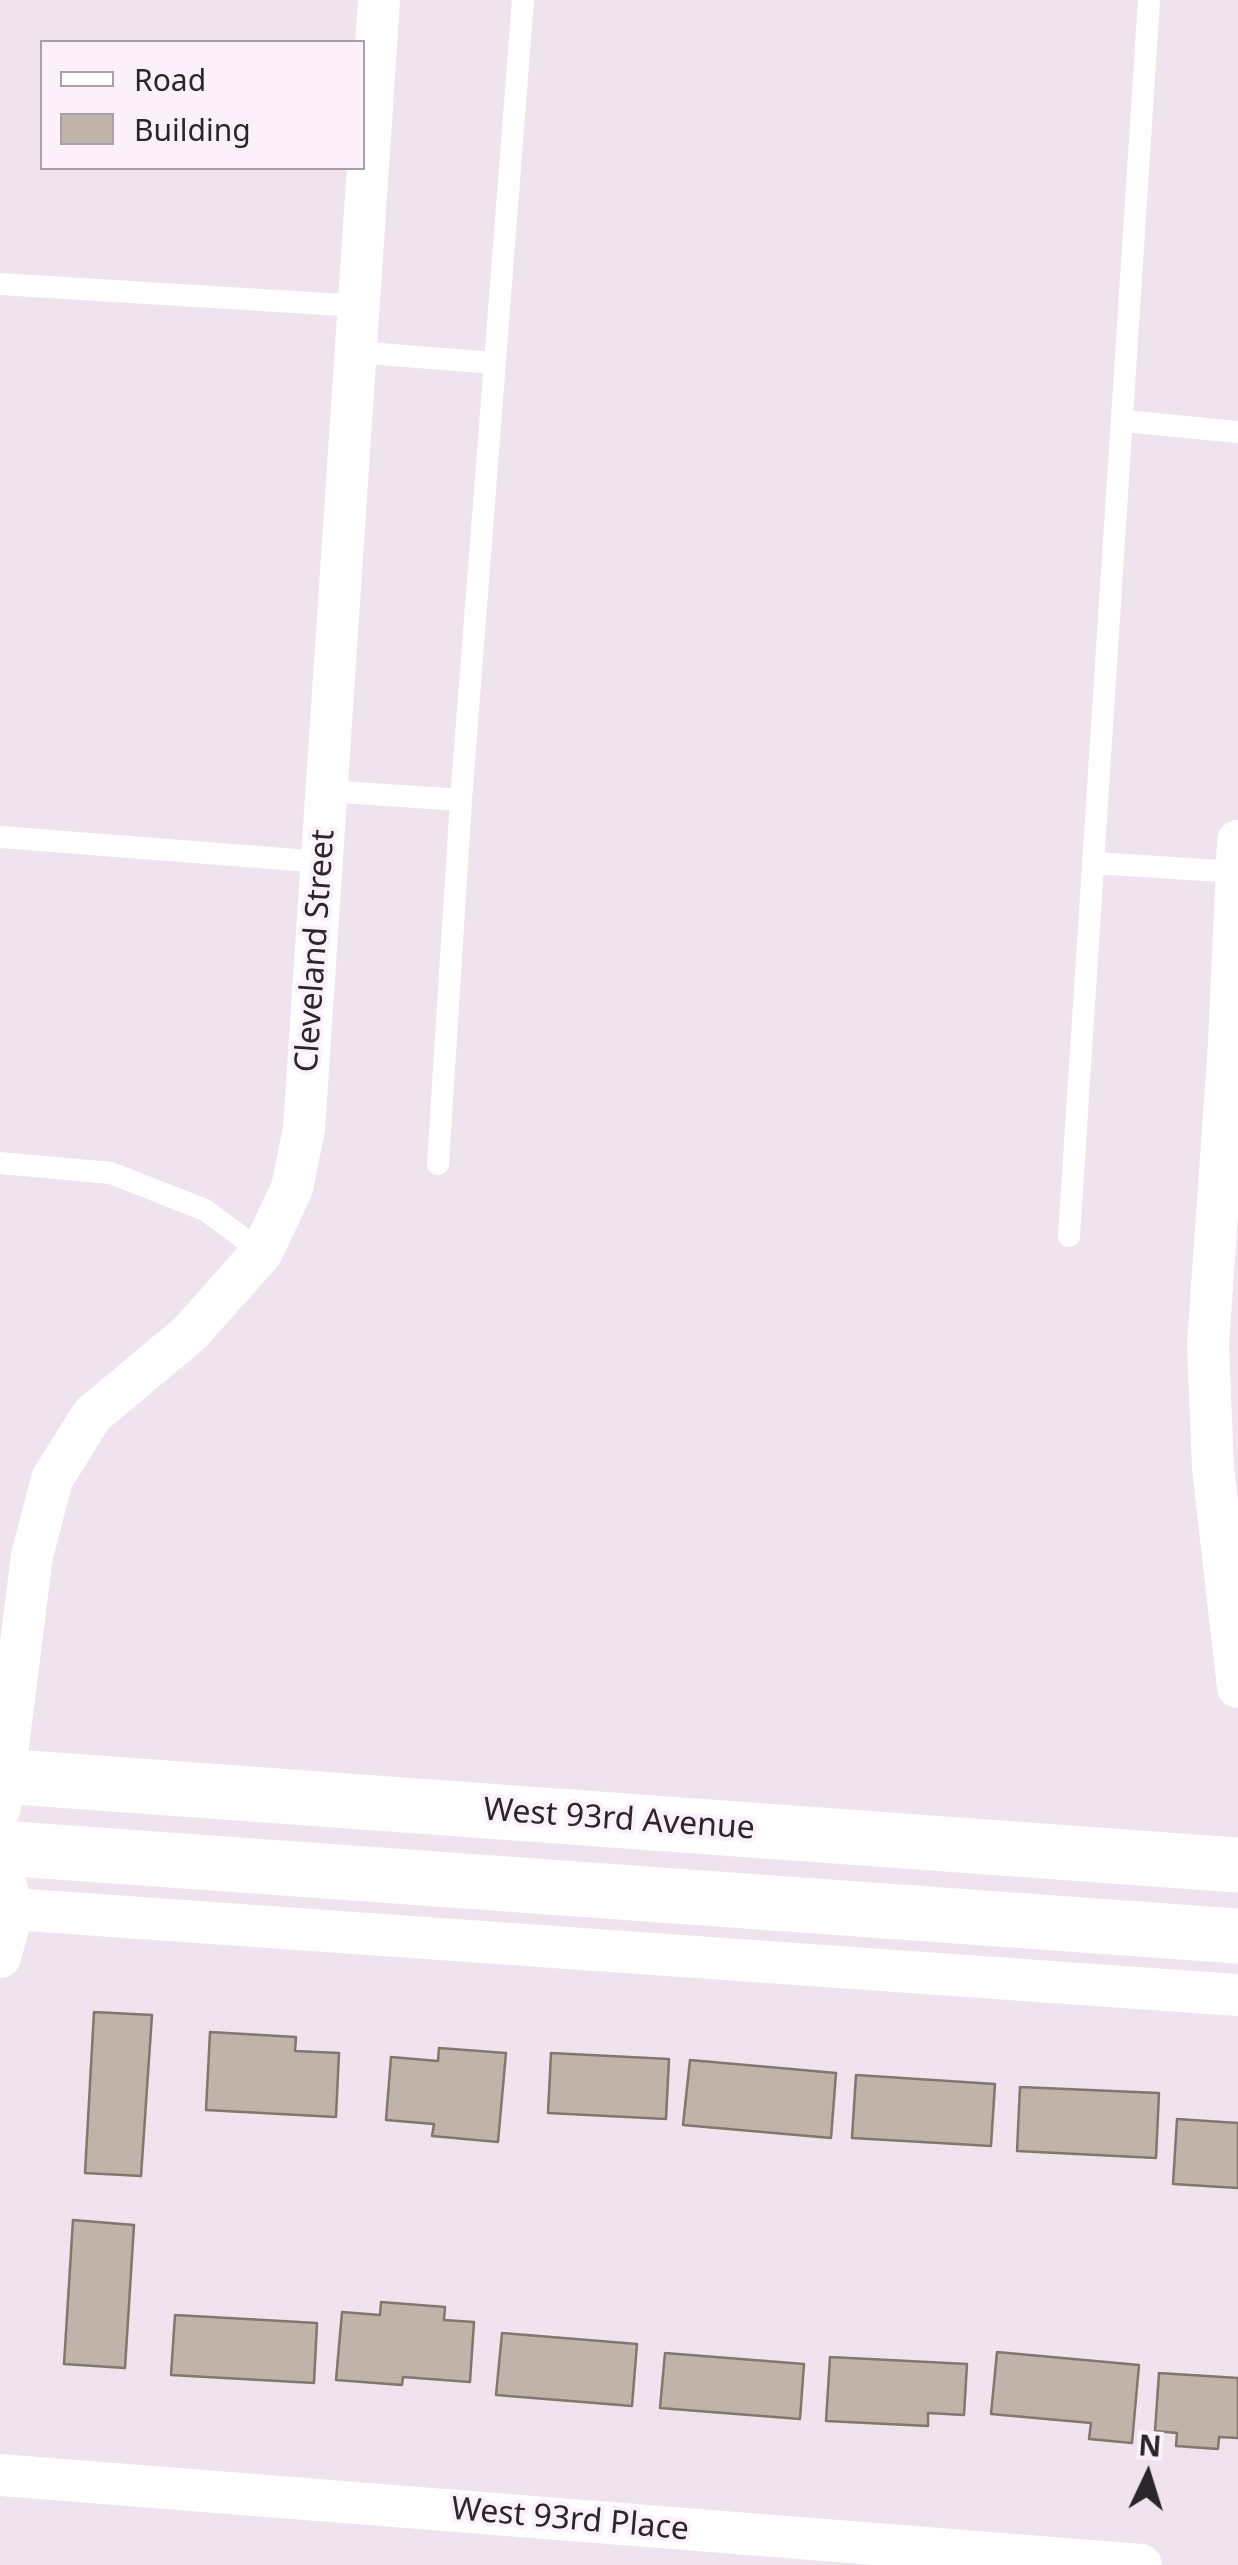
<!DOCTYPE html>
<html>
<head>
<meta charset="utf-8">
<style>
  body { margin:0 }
  #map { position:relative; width:1238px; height:2565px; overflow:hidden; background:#efe3ee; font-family:"Noto Sans",sans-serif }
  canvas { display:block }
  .legend { position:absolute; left:40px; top:40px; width:325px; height:130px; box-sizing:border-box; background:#fcf0fb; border:2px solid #a89fa7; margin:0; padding:12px 18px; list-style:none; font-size:30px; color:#2a262a }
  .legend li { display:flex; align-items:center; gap:20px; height:50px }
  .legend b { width:50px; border:2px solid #a89fa7 }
  .north { position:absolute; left:1098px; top:2425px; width:100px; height:100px; -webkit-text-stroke:8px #fcf0fb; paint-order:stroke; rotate:4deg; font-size:28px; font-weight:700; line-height:40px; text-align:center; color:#2a262a }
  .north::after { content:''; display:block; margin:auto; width:35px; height:45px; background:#2a262a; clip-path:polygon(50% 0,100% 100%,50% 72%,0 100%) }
</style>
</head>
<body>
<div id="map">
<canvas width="1238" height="2565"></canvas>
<ul class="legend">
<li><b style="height:12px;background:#fff"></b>Road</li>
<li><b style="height:28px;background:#c0b3a9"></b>Building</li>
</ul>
<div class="north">N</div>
</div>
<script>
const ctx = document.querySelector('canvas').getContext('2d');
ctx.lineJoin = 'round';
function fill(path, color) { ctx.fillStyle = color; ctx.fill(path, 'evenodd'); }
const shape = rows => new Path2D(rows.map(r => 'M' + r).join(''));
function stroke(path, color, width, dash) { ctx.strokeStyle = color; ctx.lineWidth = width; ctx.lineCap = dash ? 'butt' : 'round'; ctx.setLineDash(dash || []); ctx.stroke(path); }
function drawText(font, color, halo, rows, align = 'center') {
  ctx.font = font + ' "Noto Sans",sans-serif'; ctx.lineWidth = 8; ctx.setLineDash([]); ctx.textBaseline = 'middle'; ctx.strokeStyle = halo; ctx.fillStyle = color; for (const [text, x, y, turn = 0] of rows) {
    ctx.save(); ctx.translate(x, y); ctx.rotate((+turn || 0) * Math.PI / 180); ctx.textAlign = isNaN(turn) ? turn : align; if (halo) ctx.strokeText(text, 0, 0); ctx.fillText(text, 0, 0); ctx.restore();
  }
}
const building = shape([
  [94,2012,152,2015,141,2176,85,2173,94,2012],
  [210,2032,296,2037,295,2051,339,2053,336,2117,206,2110,210,2032],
  [439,2048,506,2053,498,2142,432,2136,434,2124,386,2120,391,2057,438,2061,439,2048],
  [551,2053,669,2059,666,2119,548,2113,551,2053],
  [690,2060,836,2073,831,2138,683,2125,690,2060],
  [856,2075,995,2084,991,2146,852,2138,856,2075],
  [1020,2087,1159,2093,1156,2158,1017,2151,1020,2087],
  [1177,2119,1238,2123,1238,2188,1173,2184,1177,2119],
  [73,2220,134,2225,125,2368,64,2364,73,2220],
  [381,2302,445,2307,444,2320,474,2322,470,2382,403,2377,402,2385,336,2380,342,2312,380,2315,381,2302],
  [175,2315,317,2323,314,2383,171,2375,175,2315],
  [502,2333,637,2344,632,2406,496,2395,502,2333],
  [997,2352,1139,2365,1132,2443,1089,2439,1091,2423,991,2414,997,2352],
  [665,2353,804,2364,800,2419,660,2408,665,2353],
  [830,2357,967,2364,964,2415,928,2413,928,2426,826,2421,830,2357],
  [1159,2373,1238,2378,1238,2438,1219,2437,1218,2449,1176,2446,1177,2433,1155,2431,1159,2373]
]);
fill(building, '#c0b3a9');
stroke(building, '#82766d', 2.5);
stroke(shape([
  [0,284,359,306],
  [355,352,494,363],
  [1124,421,1238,432],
  [327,791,461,800],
  [0,837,322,862],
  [1095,863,1236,872],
  [0,1163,111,1173,205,1210,262,1252],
  [438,1164,461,800,523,0],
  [1069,1236,1149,0]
]), '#fff', 22);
stroke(shape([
  [1238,841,1229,1043,1208,1344,1213,1468,1238,1687],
  [0,1808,32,1556,52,1479,92,1415,190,1333,262,1252,292,1188,304,1129,379,0],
  [0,1867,13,1909,0,1957],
  [13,1909,1238,1995],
  [0,2475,1141,2565]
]), '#fff', 42);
stroke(shape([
  [0,1776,1238,1865],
  [0,1848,1238,1936]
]), '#fff', 55);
drawText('32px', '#2a262a', '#fcf0fb', [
  ["Cleveland Street",316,951,-86],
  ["West 93rd Avenue",619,1820,4],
  ["West 93rd Place",570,2520,5]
]);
</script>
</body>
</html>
